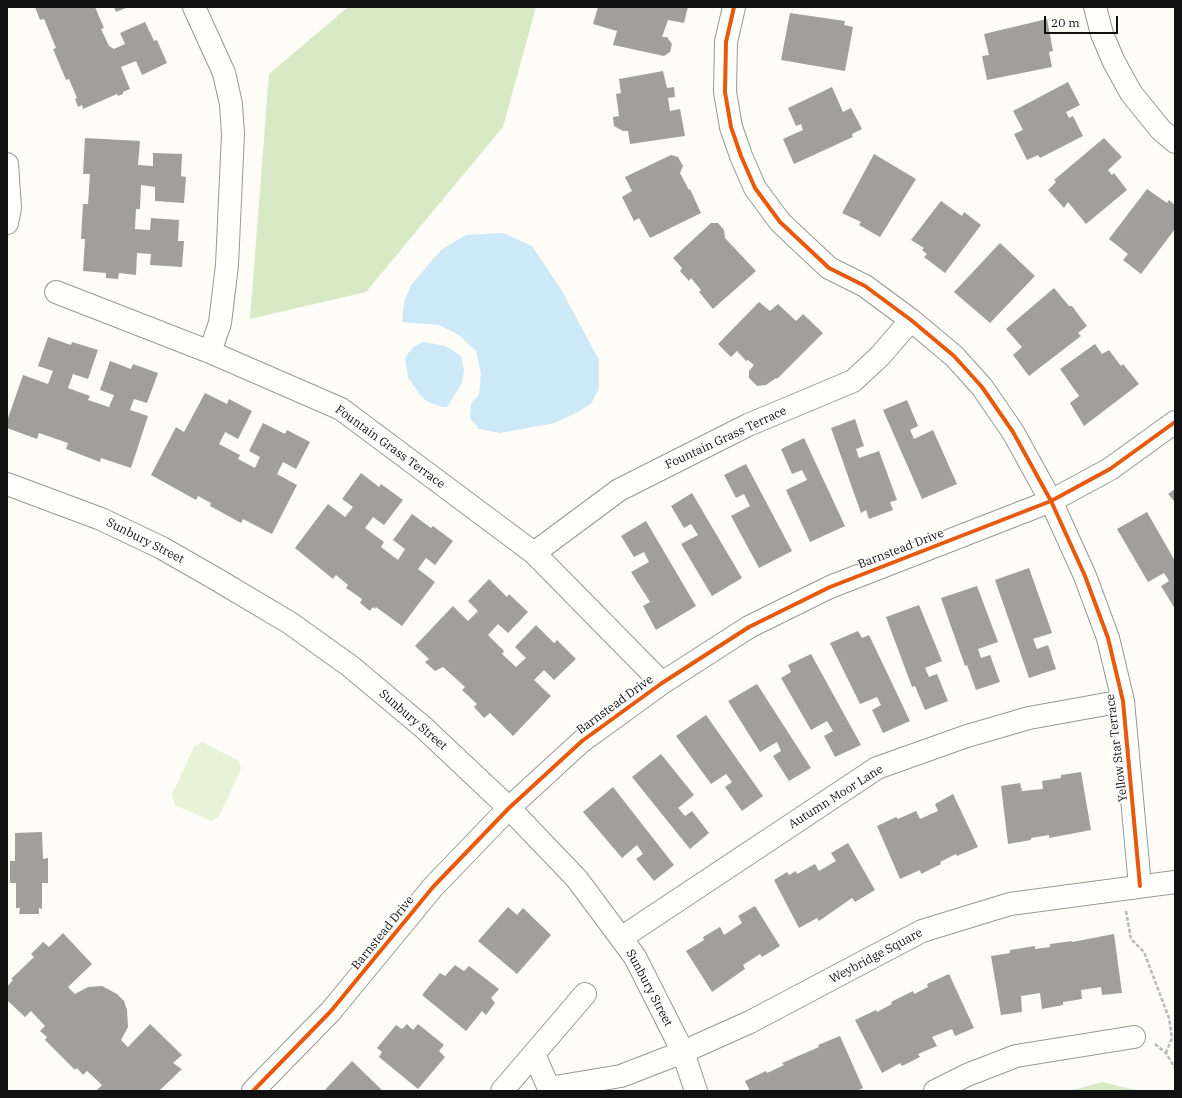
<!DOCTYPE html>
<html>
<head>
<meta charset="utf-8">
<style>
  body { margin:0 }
  #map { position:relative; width:1182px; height:1098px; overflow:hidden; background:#fdfcf7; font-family:"IBM Plex Serif",serif }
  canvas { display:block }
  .frame { position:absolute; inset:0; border:8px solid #111; pointer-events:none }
  .scale { position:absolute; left:1044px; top:16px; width:74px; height:18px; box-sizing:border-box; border:2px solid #111; border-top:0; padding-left:5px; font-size:12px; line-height:14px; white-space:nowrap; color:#111; -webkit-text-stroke:3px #fff; paint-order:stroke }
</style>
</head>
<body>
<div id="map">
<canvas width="1182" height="1098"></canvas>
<div class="frame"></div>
<div class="scale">20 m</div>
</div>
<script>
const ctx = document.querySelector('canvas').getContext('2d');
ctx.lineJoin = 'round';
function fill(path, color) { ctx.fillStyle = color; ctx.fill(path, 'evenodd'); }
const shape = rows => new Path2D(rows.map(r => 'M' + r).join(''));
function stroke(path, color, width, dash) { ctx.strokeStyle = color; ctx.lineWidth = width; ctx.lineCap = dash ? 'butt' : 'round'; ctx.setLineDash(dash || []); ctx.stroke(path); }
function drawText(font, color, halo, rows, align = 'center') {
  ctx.font = font + ' "IBM Plex Serif",serif'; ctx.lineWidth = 4; ctx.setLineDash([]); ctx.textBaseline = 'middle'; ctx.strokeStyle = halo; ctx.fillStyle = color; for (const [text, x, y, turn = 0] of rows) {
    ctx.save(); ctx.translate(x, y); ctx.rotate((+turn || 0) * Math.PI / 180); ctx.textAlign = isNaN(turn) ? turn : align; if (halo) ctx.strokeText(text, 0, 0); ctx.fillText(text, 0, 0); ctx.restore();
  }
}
fill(shape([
  [202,742,239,761,241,769,219,817,211,821,175,805,172,794,194,747]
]), '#e7f3d7');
fill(shape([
  [348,7,536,7,503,127,366,292,250,319,269,74],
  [1102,1082,1114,1085,1139,1091,1070,1091]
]), '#d8eac5');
fill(shape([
  [503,233,532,246,562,291,599,360,599,389,591,404,578,412,555,423,500,433,479,429,470,418,471,403,479,395,481,373,476,351,459,335,439,325,402,322,404,302,411,285,441,250,466,235],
  [423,342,446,346,461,356,464,370,462,383,447,407,442,407,428,402,420,395,408,377,405,358,413,347]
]), '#cde8f7');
fill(shape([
  [35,7,95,7,104,28,101,29,109,46,114,49,125,44,120,33,145,22,154,41,157,40,167,63,142,75,136,61,121,67,130,89,123,92,123,94,118,96,117,94,83,109,82,105,78,107,75,99,77,98,69,79,66,80,53,49,56,48,44,19,40,20],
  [114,7,128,7,116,12],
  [598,7,688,7,684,23,668,20,662,37,667,37,672,44,670,52,664,56,613,45,617,31,593,24],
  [790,13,845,21,844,25,853,27,845,71,781,60],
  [1047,19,1053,51,1049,52,1052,67,987,80,982,56,989,55,984,34],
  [663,71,667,88,674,87,675,97,668,98,670,111,680,109,685,136,630,144,628,131,623,131,614,126,613,117,619,116,616,94,621,93,619,79],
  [1068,82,1080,105,1066,112,1069,118,1073,116,1083,136,1040,158,1038,155,1027,160,1014,134,1023,130,1013,111],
  [832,87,843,112,851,108,862,129,852,134,853,137,794,164,783,139,803,130,801,124,796,126,788,108],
  [85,138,140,141,138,165,153,166,153,153,182,154,181,176,186,177,184,203,155,201,155,187,141,185,140,209,136,209,135,229,150,230,151,218,179,220,178,241,184,241,182,267,150,265,151,254,137,253,136,275,119,273,118,279,106,278,106,273,83,271,85,239,81,239,83,204,88,204,90,174,83,174],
  [1104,138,1122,157,1108,170,1112,175,1114,173,1127,190,1086,224,1068,202,1064,208,1048,190,1056,182,1054,180],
  [874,154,916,179,880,237,859,225,861,222,842,213],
  [671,155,678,157,683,166,680,173,689,190,690,189,701,213,650,238,639,218,634,221,622,197,632,191,625,177],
  [1147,189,1167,203,1169,200,1175,205,1175,229,1141,274,1123,260,1128,254,1109,239],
  [941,201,962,216,964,212,981,225,945,273,924,257,927,254,922,250,924,248,911,240],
  [711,223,718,223,724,230,725,238,756,271,713,309,699,292,701,290,691,278,689,281,680,271,682,268,673,258],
  [1000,243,1035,276,990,323,954,292],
  [1054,288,1069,306,1072,306,1087,326,1078,333,1081,336,1029,376,1013,355,1022,347,1006,329],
  [759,302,770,311,778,304,796,321,803,314,823,333,777,379,776,378,766,385,757,386,749,378,749,371,754,365,748,360,746,361,737,351,731,357,718,344],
  [48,337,71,345,72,342,98,350,88,379,73,374,68,388,90,396,88,400,109,407,114,395,100,390,110,361,131,369,133,364,158,373,147,403,134,399,130,410,148,416,131,468,101,458,100,462,66,449,68,443,39,433,37,439,7,428,7,421,23,375,48,384,53,371,38,366],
  [1095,344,1102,354,1109,350,1121,366,1123,364,1139,384,1084,426,1070,403,1079,396,1060,369],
  [205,393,227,404,229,399,252,411,238,439,225,432,219,444,240,455,238,459,255,468,260,457,249,451,263,423,285,434,287,430,310,442,296,469,283,462,277,474,297,485,272,534,243,519,241,523,210,506,211,503,198,496,196,500,151,475,176,427,184,432],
  [907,400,918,426,910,430,914,439,933,430,957,484,922,499,883,410],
  [855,419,864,446,856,449,859,458,879,451,897,500,890,502,893,510,869,519,866,510,861,513,831,428],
  [804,438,845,526,810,542,786,490,807,480,802,470,792,474,781,449],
  [746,464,792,551,759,568,731,516,750,506,744,494,736,498,724,475],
  [361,473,379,487,381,484,403,500,384,525,373,517,365,528,384,542,381,547,398,560,405,549,393,540,412,514,431,528,433,526,453,541,435,565,426,558,418,569,435,582,402,626,376,607,375,609,373,607,370,611,360,603,362,599,346,588,348,585,336,575,333,579,295,548,328,504,345,517,353,507,342,499],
  [1175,489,1175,502,1168,494],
  [692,493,742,578,712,596,681,544,698,535,691,524,684,528,671,506],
  [1147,512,1175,561,1175,609,1161,586,1169,581,1164,573,1148,582,1117,529],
  [646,521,696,606,656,630,643,606,650,602,631,572,649,562,644,552,634,557,621,536],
  [1029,568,1052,633,1033,639,1037,649,1048,645,1056,669,1029,678,995,580],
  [489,579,507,597,509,594,528,612,508,633,498,624,488,635,504,651,502,654,516,667,526,658,515,647,536,625,554,643,557,640,576,659,554,680,544,670,534,680,551,696,513,736,490,713,484,718,474,707,477,704,462,690,465,687,443,667,435,671,425,662,429,659,415,646,453,606,468,621,478,611,468,601],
  [977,586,998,642,978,649,981,658,990,655,1000,682,976,690,967,665,965,666,941,598],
  [919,605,942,661,925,668,929,677,937,674,948,701,925,710,915,686,912,687,886,617],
  [858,631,862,638,869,635,910,721,883,733,872,710,881,705,877,697,860,704,830,643],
  [811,654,861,745,835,757,824,736,833,731,827,721,811,730,781,678,791,672,788,665],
  [757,684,811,768,789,781,773,756,781,751,777,742,760,752,728,701],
  [706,715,763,796,742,811,725,787,732,782,726,774,711,784,676,736],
  [661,754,694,795,678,808,685,816,692,811,709,833,690,849,632,777],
  [1081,772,1091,830,1049,838,1049,835,1031,838,1031,840,1008,844,1001,786,1020,783,1022,791,1043,789,1042,781,1061,778,1061,775],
  [613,787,674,865,654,881,636,859,643,854,637,845,622,858,583,812],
  [953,794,978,847,957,856,956,854,940,862,941,864,921,874,920,870,900,879,877,826,896,817,898,819,916,811,920,819,938,811,935,804],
  [42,832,43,859,48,858,48,883,42,883,42,909,39,908,39,914,19,914,20,908,16,908,16,883,10,883,10,861,15,861,15,833],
  [848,843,875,890,855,902,852,898,819,921,817,918,799,928,774,880,787,872,789,875,796,871,797,874,815,864,819,871,836,861,831,853],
  [755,906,780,946,762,957,760,954,743,965,745,969,712,992,686,951,704,940,703,937,720,927,724,935,742,923,738,916],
  [508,907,517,915,523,908,551,935,517,974,478,941],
  [63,933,92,964,68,987,75,994,88,987,102,986,117,994,124,1001,127,1010,128,1027,121,1040,128,1047,150,1024,182,1055,173,1063,182,1069,159,1091,96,1091,102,1085,87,1071,83,1075,77,1068,75,1070,45,1040,47,1037,40,1031,45,1026,31,1011,25,1017,7,1000,7,987,13,980,11,979,34,957,31,954,43,942,49,947],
  [1114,934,1122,993,1102,995,1101,987,1081,990,1082,999,1063,1002,1063,1005,1042,1009,1040,993,1021,996,1022,1012,1001,1015,991,956,1010,953,1010,950,1035,946,1035,949,1050,947,1050,944,1072,941,1072,942],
  [455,965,464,971,469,966,499,989,491,998,495,1003,486,1015,482,1011,466,1031,422,995,440,973,445,976],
  [949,974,974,1028,955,1036,952,1029,932,1037,937,1046,918,1054,920,1057,902,1066,900,1063,882,1073,855,1020,876,1010,877,1012,892,1004,891,1002,913,991,914,994,928,987,927,984],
  [407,1024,413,1030,418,1024,444,1045,439,1051,445,1057,418,1089,379,1057,382,1052,377,1048,396,1025,402,1029],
  [840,1036,863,1088,857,1091,750,1091,745,1081,766,1071,767,1073,784,1065,782,1063,819,1047,818,1045],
  [352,1061,383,1091,324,1091]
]), '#a19f9c');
const minor = shape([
  [194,7,224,73,231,104,233,134,227,265,220,323,210,352],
  [734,7,726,42,725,92,731,127,741,156,755,188,780,222,829,268,865,286,911,320,954,356,982,387,1013,432,1051,501,1085,576,1108,638,1123,701,1140,886],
  [1095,7,1102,34,1114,62,1131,93,1161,130,1175,142],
  [7,164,10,208,7,223],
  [56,292,210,352,341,409,534,553,662,683],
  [7,484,101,519,162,548,216,579,290,623,350,666,423,727,509,808,577,879,635,957,683,1052,696,1091],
  [534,553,619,490,748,425,853,381,880,356,911,320],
  [621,938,877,768,967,736,1029,718,1123,701],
  [534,1054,550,1091],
  [549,1088,621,1076,683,1052,750,1022,922,931,1010,904,1175,882],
  [253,1091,331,1011,433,887,509,808,582,741,662,683,749,627,830,587,1051,501,1110,469,1175,422],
  [502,1091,585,994],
  [935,1091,967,1075,1016,1056,1134,1037]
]);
stroke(minor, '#979795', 24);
stroke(shape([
  [1126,911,1131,939,1144,952,1169,1018,1172,1038,1166,1053],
  [1155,1044,1166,1053,1175,1068]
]), '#b9b9b8', 2.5, [4, 2]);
stroke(minor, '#fffffe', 22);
stroke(shape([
  [734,7,726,42,725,92,731,127,741,156,755,188,780,222,829,268,865,286,911,320,954,356,982,387,1013,432,1051,501,1085,576,1108,638,1123,701,1140,886],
  [253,1091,331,1011,433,887,509,808,582,741,662,683,749,627,830,587,1051,501,1110,469,1175,422]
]), '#e8590c', 4);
drawText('12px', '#111', '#fff', [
  ["Fountain Grass Terrace",726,438,-25],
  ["Fountain Grass Terrace",390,447,36],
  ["Sunbury Street",145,541,27],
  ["Barnstead Drive",901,549,-21],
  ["Barnstead Drive",615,705,-36],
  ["Sunbury Street",413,720,41],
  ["Yellow Star Terrace",1117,748,-97],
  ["Autumn Moor Lane",836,797,-32],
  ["Barnstead Drive",383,933,-51],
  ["Weybridge Square",876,956,-28],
  ["Sunbury Street",649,988,62]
]);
</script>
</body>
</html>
